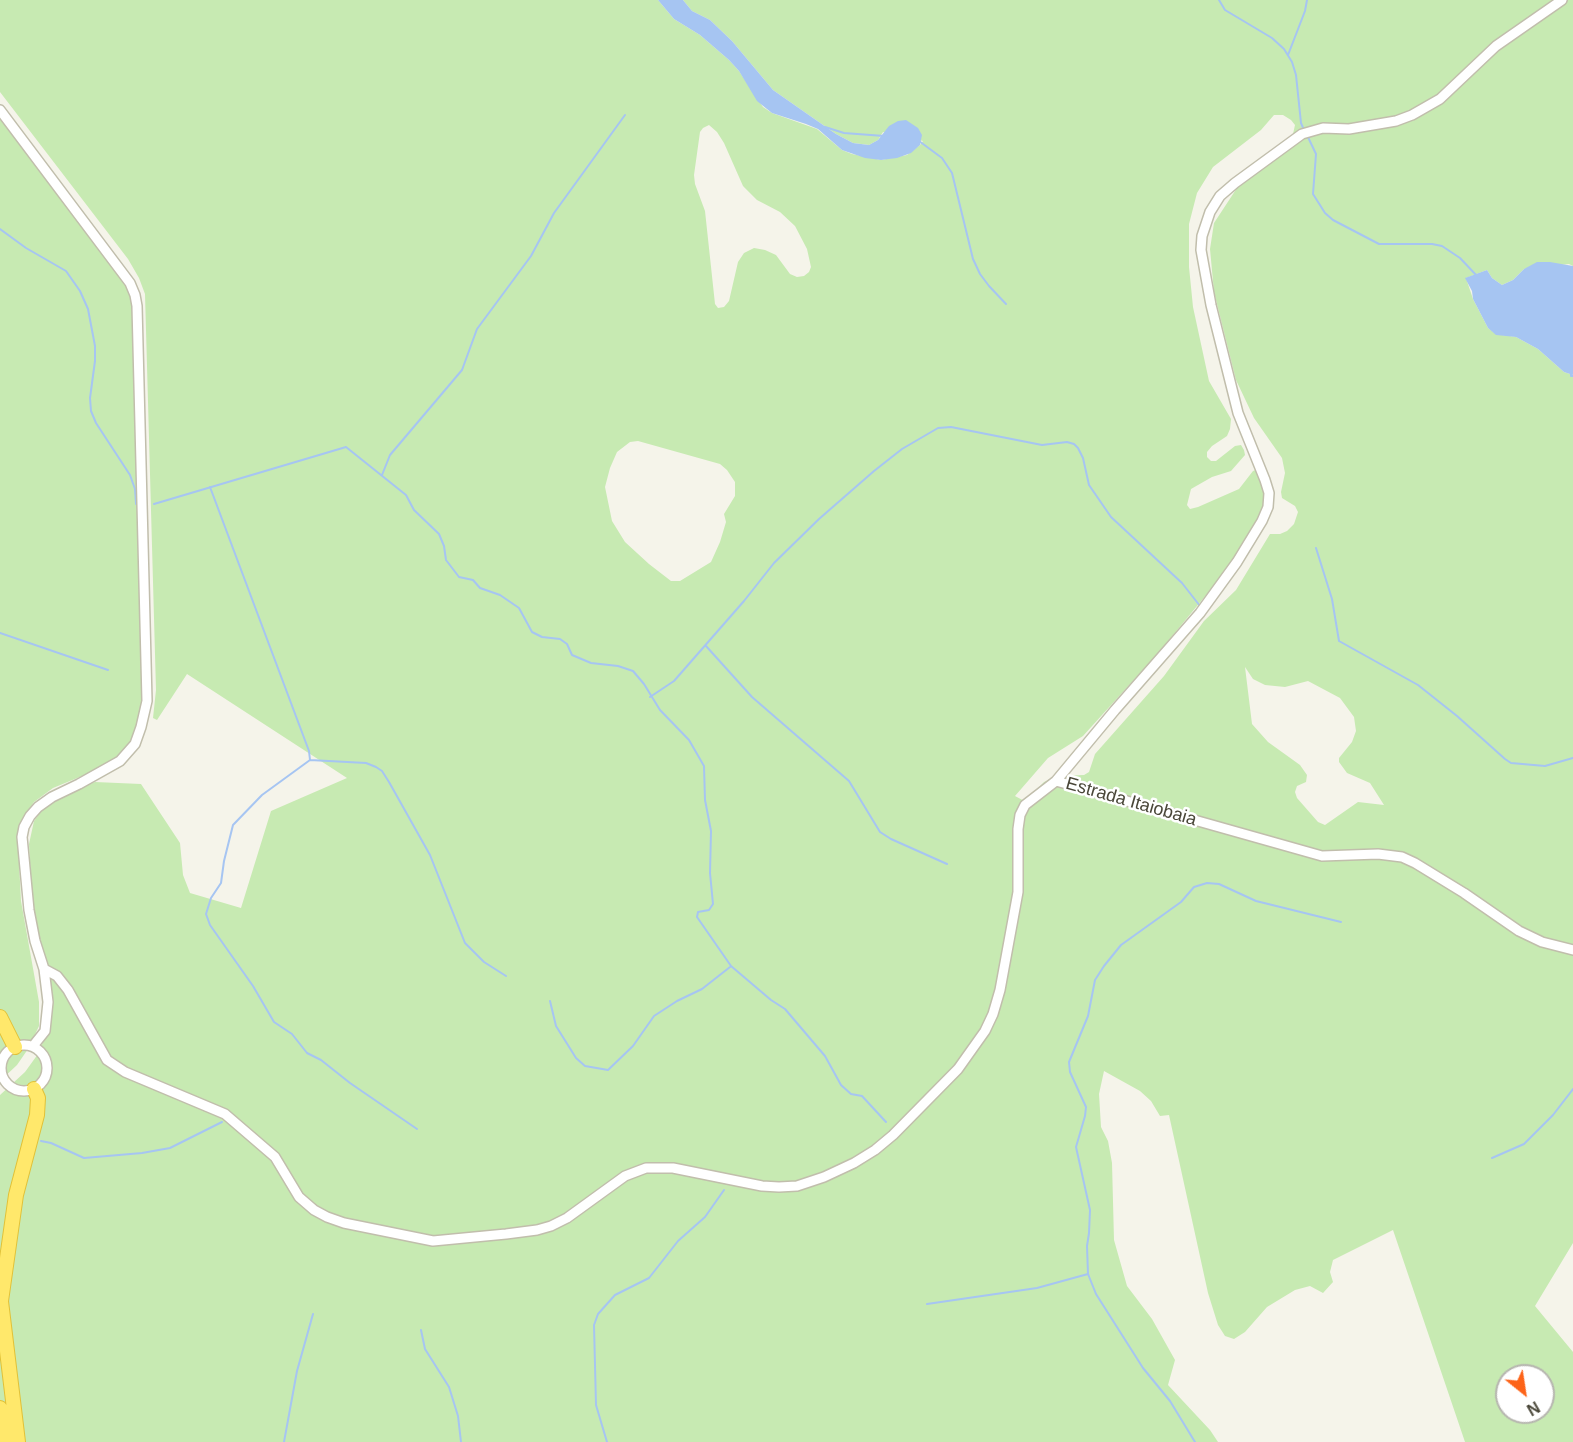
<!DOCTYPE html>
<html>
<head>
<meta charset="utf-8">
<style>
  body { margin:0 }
  #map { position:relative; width:1573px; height:1442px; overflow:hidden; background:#f5f4ea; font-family:Helvetica,sans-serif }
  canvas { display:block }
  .north { position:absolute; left:1495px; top:1364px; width:60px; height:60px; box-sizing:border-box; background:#fff; border:2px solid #b6b5af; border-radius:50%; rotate:150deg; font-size:16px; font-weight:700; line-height:24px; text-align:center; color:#494638 }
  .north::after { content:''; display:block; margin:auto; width:21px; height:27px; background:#fd6419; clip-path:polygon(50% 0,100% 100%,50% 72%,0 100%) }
</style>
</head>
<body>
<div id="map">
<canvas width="1573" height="1442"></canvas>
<div class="north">N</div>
</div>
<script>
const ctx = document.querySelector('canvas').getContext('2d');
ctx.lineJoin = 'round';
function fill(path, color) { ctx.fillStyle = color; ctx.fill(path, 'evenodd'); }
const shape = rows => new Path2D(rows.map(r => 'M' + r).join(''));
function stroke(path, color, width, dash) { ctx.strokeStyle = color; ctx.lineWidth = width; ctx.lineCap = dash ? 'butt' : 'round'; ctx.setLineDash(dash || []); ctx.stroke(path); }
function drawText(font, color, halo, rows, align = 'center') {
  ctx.font = font + ' Helvetica,sans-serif'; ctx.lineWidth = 5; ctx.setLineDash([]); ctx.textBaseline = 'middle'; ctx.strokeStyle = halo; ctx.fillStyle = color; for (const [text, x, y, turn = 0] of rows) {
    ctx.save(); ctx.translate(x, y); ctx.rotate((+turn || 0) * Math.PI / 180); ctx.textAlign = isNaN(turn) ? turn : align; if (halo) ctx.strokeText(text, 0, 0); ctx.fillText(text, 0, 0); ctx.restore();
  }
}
fill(shape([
  [0,0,658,0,674,19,700,35,729,60,739,71,763,107,772,113,817,129,842,150,852,154,881,160,907,155,920,145,923,141,883,132,878,140,869,145,853,143,836,134,773,90,732,41,710,20,692,11,683,0,1573,0,1573,266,1569,264,1524,269,1513,280,1502,285,1492,278,1487,270,1466,278,1473,299,1488,328,1496,334,1516,337,1538,349,1564,372,1573,375,1573,1243,1535,1306,1573,1352,1573,1442,1465,1442,1393,1230,1333,1260,1330,1272,1333,1282,1323,1293,1310,1286,1295,1290,1267,1307,1245,1332,1234,1339,1225,1336,1218,1325,1208,1293,1169,1115,1160,1116,1151,1101,1140,1091,1104,1071,1099,1094,1101,1127,1108,1141,1112,1163,1114,1240,1127,1286,1152,1319,1175,1360,1168,1385,1210,1430,1218,1442,0,1442,0,1095,25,1072,38,1054,49,1028,32,900,29,844,34,821,42,810,58,797,95,782,141,784,180,843,183,875,190,893,241,908,271,811,347,778,187,674,157,720,153,718,156,690,145,294,139,278,128,259,0,92],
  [1274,115,1283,115,1291,120,1295,125,1293,134,1286,145,1237,188,1214,223,1210,249,1214,292,1236,380,1254,418,1282,458,1285,473,1281,492,1282,498,1295,506,1298,512,1294,524,1287,531,1280,534,1270,534,1236,590,1204,621,1164,676,1095,754,1089,772,1084,775,1056,776,1044,782,1035,791,1028,803,1015,796,1048,758,1083,736,1159,652,1235,560,1268,504,1258,469,1253,471,1239,489,1198,507,1190,509,1187,505,1191,489,1212,477,1231,471,1245,455,1244,450,1241,445,1235,446,1216,461,1211,461,1207,457,1207,452,1212,446,1227,436,1230,429,1231,419,1209,381,1193,307,1189,267,1189,224,1197,193,1213,167,1261,130],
  [709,125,717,132,724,143,743,186,757,200,780,212,795,226,807,249,811,267,809,272,804,276,797,277,790,274,776,255,765,250,754,248,744,253,738,262,729,301,724,307,718,308,715,304,705,211,695,184,694,175,700,132,703,128],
  [638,441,720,464,727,470,735,482,735,496,724,514,726,522,720,542,711,562,680,581,671,581,649,564,625,542,612,521,605,487,610,468,617,452,630,442],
  [1245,667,1253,679,1265,685,1285,687,1308,681,1340,698,1354,717,1356,731,1352,742,1339,758,1339,762,1347,773,1370,783,1384,805,1358,802,1325,825,1318,822,1297,798,1295,792,1297,786,1306,782,1307,775,1300,765,1268,742,1252,724],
  [1507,1376,1543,1376,1543,1412,1507,1412],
  [0,110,119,266,134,297,143,714,133,737,124,751,116,759,99,769,53,788,34,802,24,817,18,843,21,901,39,1002,39,1026,28,1049,17,1065,0,1081]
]), '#c7eab2');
fill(shape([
  [658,0,683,0,692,11,710,20,732,41,773,90,836,134,853,143,869,145,878,140,889,126,898,121,906,120,918,128,922,135,920,145,911,153,897,158,881,160,865,158,842,150,818,129,806,124,772,113,757,101,739,71,729,60,700,35,674,19],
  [1537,262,1550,262,1573,266,1573,375,1564,372,1538,349,1516,337,1496,335,1488,328,1473,299,1472,291,1465,278,1487,270,1492,278,1502,285,1513,280,1524,269]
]), '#a6c5f2');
stroke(shape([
  [1219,0,1225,10,1272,38,1284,49,1292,62,1296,75,1301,123,1304,130],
  [1288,55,1305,11,1307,0],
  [825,127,844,133,884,136],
  [1307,135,1316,154,1313,194,1325,213,1333,220,1379,244,1432,244,1442,246,1460,258,1477,276],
  [919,141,942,158,952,173,973,259,980,274,989,286,1006,304],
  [0,229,26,248,66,271,80,291,88,309,95,346,95,361,90,398,91,411,96,423,130,475,135,489,136,504,139,506],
  [1571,372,1571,376,1573,376],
  [382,475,390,455,462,370,477,329,531,256,554,213,625,115],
  [210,487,309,751,310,760],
  [154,504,346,447,406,495,414,510,439,534,444,546,446,560,459,577,473,580,480,588,500,595,519,608,532,632,542,637,560,639,567,644,572,655,591,663,618,666,633,671,644,684,660,710,689,740,704,766,705,800,711,831,710,873,713,904,709,910,698,912,697,917,731,966,771,1000,785,1009,825,1056,841,1085,851,1094,862,1096,886,1122],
  [1316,548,1332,599,1339,641,1418,685,1457,716,1505,759,1511,763,1545,766,1573,758],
  [0,633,108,670],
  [706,646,752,697,849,781,880,832,891,839,947,864],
  [650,697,674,681,744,601,774,563,819,519,874,471,902,449,938,428,951,427,1042,445,1067,442,1074,444,1078,448,1083,458,1089,485,1111,517,1182,583,1200,606],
  [550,1001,556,1026,576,1058,585,1066,608,1070,633,1046,654,1016,677,1001,702,989,730,967],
  [417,1129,350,1083,321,1060,307,1053,292,1034,274,1022,253,986,210,925,206,914,211,898,221,883,224,861,233,825,262,795,310,760,366,763,376,767,382,771,389,782,430,855,465,943,484,962,506,976],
  [41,1141,51,1143,84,1158,142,1153,170,1148,222,1122],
  [1492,1158,1524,1144,1553,1115,1573,1089],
  [927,1304,1037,1288,1088,1274],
  [421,1330,425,1349,449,1387,458,1416,461,1442],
  [284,1442,297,1371,313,1314],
  [607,1442,596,1405,594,1325,598,1314,615,1295,649,1278,678,1241,705,1217,724,1190],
  [1195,1442,1170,1401,1143,1368,1096,1294,1088,1274,1087,1246,1089,1233,1090,1210,1076,1147,1085,1116,1086,1107,1070,1072,1069,1062,1088,1016,1095,980,1104,966,1121,945,1181,902,1194,887,1207,883,1219,884,1256,901,1341,922]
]), '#a6c5f2', 2);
const minor = shape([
  [0,110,130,283,135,295,137,306,147,701,141,727,135,744,120,761,79,784,52,797,38,807,30,816,24,827,22,837,29,910,35,941,44,969,48,1002,45,1031,33,1046],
  [1056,781,1115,710,1200,613,1237,562,1262,521,1268,507,1269,493,1265,480,1238,413,1211,305,1201,250,1202,236,1210,212,1220,196,1235,183,1302,134,1323,128,1349,129,1396,121,1412,115,1440,99,1496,46,1562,0],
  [44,969,57,976,68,990,107,1060,125,1072,225,1114,275,1157,299,1197,314,1210,327,1217,344,1223,433,1241,506,1234,537,1230,551,1226,567,1218,625,1176,646,1168,673,1168,762,1186,779,1187,797,1186,824,1177,854,1163,875,1150,893,1135,958,1069,985,1031,993,1014,1000,990,1018,892,1018,829,1020,815,1025,805,1056,781,1322,856,1378,854,1402,857,1415,863,1464,893,1519,931,1542,942,1573,950],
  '1 1068a23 23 0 1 1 46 0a23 23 0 1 1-46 0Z'
]);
const highway = shape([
  [0,1017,15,1047],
  [0,1293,18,1442],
  [1,1301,16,1195,37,1115,38,1098,34,1089],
  [0,1408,4,1442]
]);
stroke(minor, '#c1beac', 12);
stroke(highway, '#e1c138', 16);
stroke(minor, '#fff', 9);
stroke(highway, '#ffe86b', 14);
drawText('18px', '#494638', '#fff', [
  ["Estrada Itaiobaia",1131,802,16]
]);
</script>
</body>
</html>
